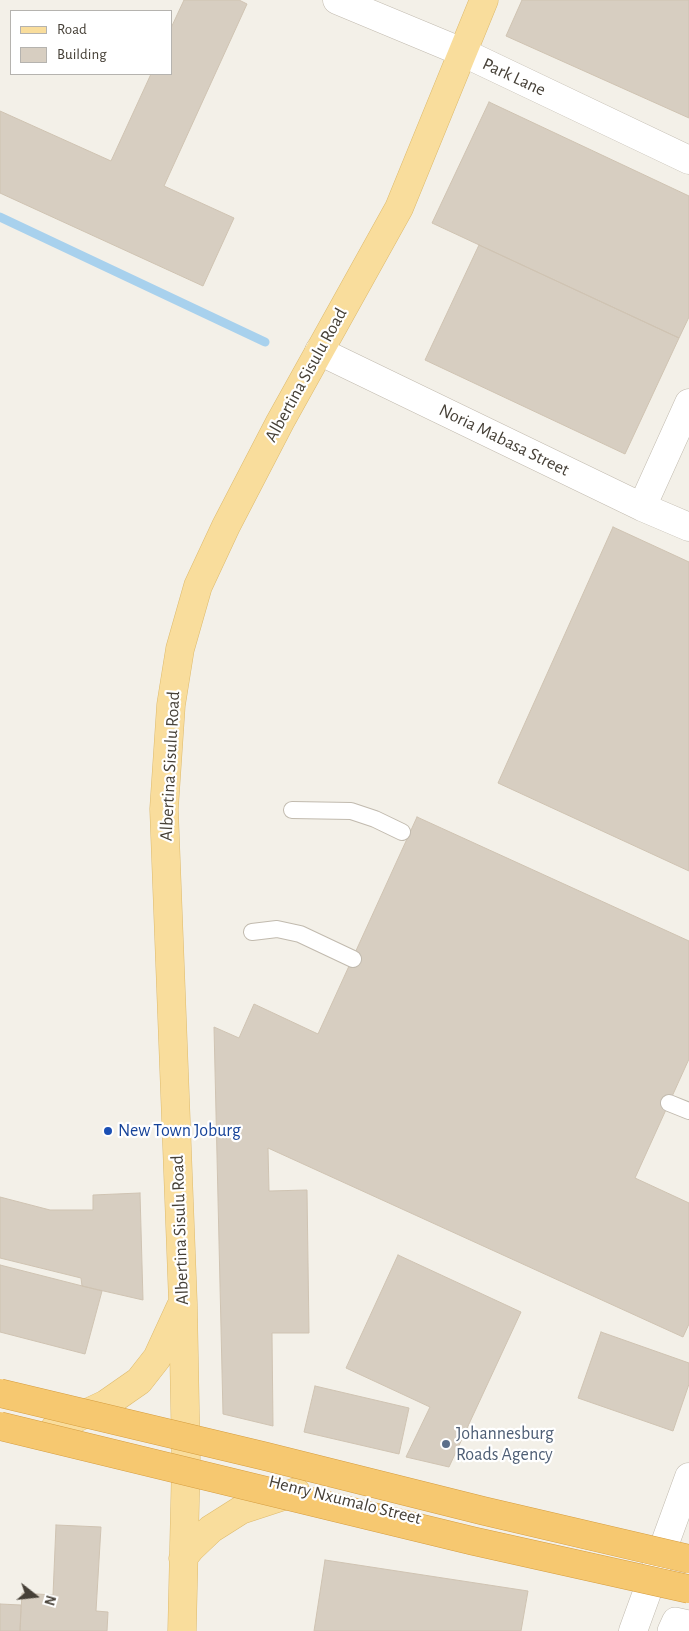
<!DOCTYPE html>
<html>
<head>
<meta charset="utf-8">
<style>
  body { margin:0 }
  #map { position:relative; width:689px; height:1631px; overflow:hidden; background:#f3f0e8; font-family:"Alegreya Sans",sans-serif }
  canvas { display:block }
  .legend { position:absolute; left:10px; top:10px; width:162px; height:65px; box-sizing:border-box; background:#fff; border:1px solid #b5b3af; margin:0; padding:6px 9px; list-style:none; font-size:15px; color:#464037 }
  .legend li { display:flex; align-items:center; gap:10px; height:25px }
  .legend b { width:25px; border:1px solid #b5b3af }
  .north { position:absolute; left:10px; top:1571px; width:50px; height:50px; -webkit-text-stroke:4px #fff; paint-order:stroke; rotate:106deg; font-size:14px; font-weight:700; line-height:20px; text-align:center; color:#464037 }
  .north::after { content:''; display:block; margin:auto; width:18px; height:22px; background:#464037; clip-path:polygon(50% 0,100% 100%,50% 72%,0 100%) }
</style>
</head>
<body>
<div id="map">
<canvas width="689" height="1631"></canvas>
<ul class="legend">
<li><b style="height:6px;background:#f9dd9c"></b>Road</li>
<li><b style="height:14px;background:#d7cec1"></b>Building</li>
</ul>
<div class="north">N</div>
</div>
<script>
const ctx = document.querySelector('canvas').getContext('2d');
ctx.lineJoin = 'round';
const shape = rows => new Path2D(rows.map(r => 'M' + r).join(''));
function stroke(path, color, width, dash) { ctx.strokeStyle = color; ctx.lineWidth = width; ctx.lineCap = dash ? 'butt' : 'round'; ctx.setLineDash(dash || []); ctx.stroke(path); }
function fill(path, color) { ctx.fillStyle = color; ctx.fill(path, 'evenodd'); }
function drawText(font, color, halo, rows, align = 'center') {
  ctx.font = font + ' "Alegreya Sans",sans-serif'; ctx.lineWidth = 4.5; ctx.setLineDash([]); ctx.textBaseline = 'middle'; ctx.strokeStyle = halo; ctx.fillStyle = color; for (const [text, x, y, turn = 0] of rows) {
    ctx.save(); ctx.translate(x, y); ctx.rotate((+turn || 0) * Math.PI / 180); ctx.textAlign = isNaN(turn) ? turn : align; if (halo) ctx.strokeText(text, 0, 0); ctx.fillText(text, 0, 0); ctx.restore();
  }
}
stroke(shape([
  [0,217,265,342]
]), '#a8d1ed', 9);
const building = shape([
  [184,0,239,0,247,4,164,186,234,218,203,286,0,193,0,111,111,161,151,74,171,74,171,28,184,0],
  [522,0,689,0,689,118,506,36,522,0],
  [489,102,689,196,689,317,679,338,432,223,489,102],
  [479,245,679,338,625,454,425,360,479,245],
  [613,527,689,562,689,871,498,783,613,527],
  [417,817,689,941,689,1059,635,1178,689,1203,689,1324,683,1337,268,1148,269,1191,307,1190,309,1333,272,1333,273,1426,223,1414,214,1027,239,1038,254,1004,318,1034,417,817],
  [140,1193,143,1300,82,1286,81,1278,0,1258,0,1197,50,1210,93,1210,93,1195,140,1193],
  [398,1255,521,1312,449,1467,406,1457,430,1407,346,1368,398,1255],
  [0,1265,102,1291,85,1354,0,1332,0,1265],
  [601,1332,689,1363,689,1384,673,1431,578,1398,601,1332],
  [315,1386,409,1408,399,1454,304,1432,315,1386],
  [56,1525,101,1527,96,1611,108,1612,107,1631,20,1631,22,1593,53,1595,56,1525],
  [325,1560,528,1591,521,1631,314,1631,325,1560],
  [0,1604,21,1605,20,1631,0,1631,0,1604]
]);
fill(building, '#d7cec1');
stroke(building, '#cfc3b2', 1);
const service = shape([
  [292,810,351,811,375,819,402,832],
  [252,932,277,929,300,934,353,959],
  [669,1103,689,1111]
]);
const pedestrian = shape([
  [670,1631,675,1620,689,1623]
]);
const minor = shape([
  [337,0,462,52,689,160],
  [319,351,642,507,689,527],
  [642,507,689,403],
  [633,1631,689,1477]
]);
const primary = shape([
  [55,1428,106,1404,139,1381,157,1358,180,1308],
  [183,1558,191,1548,211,1529,241,1510,296,1492],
  [182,1631,186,1460,183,1303,164,809,171,705,180,649,198,586,226,526,280,422,399,208,484,0]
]);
stroke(service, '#c1baae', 18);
stroke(pedestrian, '#c1baae', 26);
stroke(minor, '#c1baae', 29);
stroke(primary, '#ddba6c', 29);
stroke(service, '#fff', 16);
stroke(pedestrian, '#fff', 25);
stroke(minor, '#fff', 28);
stroke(primary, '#f9dd9c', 28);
const motorwayBridge = shape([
  [0,1393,264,1456,484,1511,689,1559],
  [0,1426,473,1541,689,1589]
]);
stroke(motorwayBridge, '#d59d40', 29, []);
stroke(motorwayBridge, '#f6c870', 28);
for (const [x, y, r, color] of [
  [108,1131,5,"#1a4fb4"],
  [446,1444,5,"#5c6f8a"]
]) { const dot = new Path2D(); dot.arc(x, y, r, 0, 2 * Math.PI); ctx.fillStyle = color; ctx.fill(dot); stroke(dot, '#fff', 2); }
drawText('18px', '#464037', '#fff', [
  ["Park Lane",514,77,25],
  ["Albertina Sisulu Road",306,375,-61],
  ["Noria Mabasa Street",504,440,26],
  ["Albertina Sisulu Road",170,766,-87],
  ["Albertina Sisulu Road",180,1230,-92],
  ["Henry Nxumalo Street",345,1500,14]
]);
drawText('18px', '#164399', '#fff', [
  ["New Town Joburg",118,1131]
], 'left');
drawText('18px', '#4e5e75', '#fff', [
  ["Johannesburg",456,1434],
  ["Roads Agency",456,1455]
], 'left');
</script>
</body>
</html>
